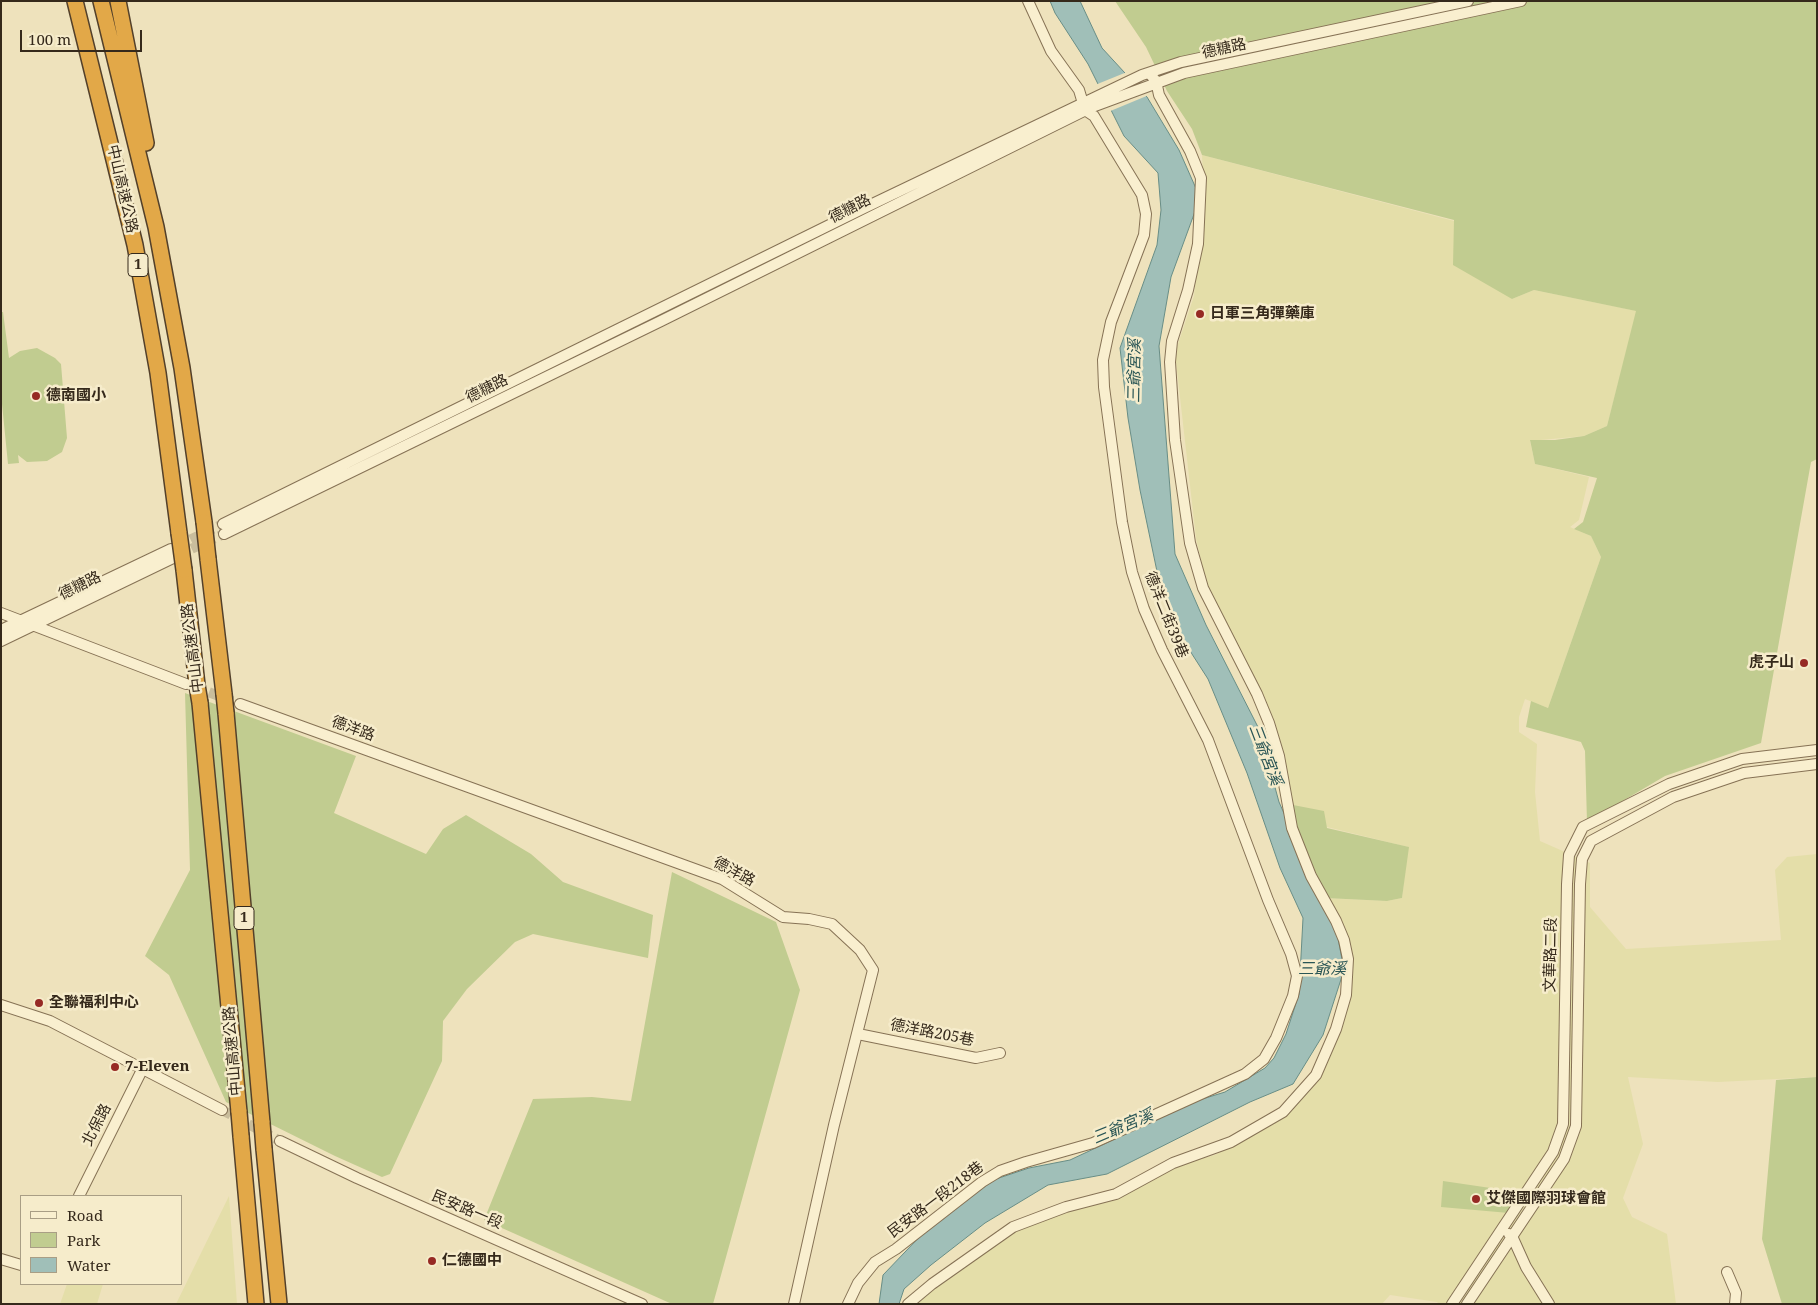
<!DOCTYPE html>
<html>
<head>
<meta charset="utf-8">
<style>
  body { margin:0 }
  #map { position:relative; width:1818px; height:1305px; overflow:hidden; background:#eee2bc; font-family:"Noto Serif",serif }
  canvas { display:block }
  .frame { position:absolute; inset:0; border:2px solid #35291b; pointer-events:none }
  .legend { position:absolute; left:20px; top:1195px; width:162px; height:90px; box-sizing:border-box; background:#f6eccb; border:1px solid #a99e85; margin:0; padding:6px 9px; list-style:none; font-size:15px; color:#35291b }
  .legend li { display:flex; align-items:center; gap:10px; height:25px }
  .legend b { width:25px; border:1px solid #a99e85 }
  .scale { position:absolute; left:20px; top:30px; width:122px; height:22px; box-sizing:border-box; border:2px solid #35291b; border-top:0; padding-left:6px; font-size:15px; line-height:18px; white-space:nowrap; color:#35291b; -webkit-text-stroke:4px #f6eccb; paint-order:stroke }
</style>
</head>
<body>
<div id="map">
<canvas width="1818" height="1305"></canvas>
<div class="frame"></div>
<ul class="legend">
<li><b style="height:6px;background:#f9efcf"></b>Road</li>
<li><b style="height:14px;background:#c1cc90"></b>Park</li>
<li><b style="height:14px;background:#a0bfb8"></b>Water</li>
</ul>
<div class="scale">100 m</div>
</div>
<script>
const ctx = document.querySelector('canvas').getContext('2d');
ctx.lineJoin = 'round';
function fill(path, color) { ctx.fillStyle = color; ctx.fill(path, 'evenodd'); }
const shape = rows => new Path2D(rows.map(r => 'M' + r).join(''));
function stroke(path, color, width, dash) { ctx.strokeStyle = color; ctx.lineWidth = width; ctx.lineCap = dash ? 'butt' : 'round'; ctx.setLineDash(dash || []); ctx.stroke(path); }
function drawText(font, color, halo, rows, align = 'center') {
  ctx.font = font + ' "Noto Serif","Noto Sans TC",serif'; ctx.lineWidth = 5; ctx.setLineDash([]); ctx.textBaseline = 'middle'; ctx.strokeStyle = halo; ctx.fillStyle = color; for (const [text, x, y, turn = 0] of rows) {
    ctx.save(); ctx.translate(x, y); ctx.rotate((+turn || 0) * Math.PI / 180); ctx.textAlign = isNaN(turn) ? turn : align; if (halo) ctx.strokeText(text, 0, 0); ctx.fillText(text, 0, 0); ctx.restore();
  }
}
fill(shape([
  [1202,155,1454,221,1512,299,1534,290,1637,311,1607,426,1584,436,1530,441,1535,464,1589,477,1579,520,1570,527,1591,536,1601,557,1548,708,1525,699,1519,717,1519,732,1537,744,1535,792,1540,841,1590,863,1590,907,1626,949,1781,940,1775,870,1787,857,1817,854,1817,1077,1718,1082,1628,1077,1643,1144,1623,1198,1632,1217,1667,1234,1676,1304,1439,1304,1437,1302,1390,1295,1382,1304,914,1304,1016,1231,1057,1213,1107,1202,1181,1164,1215,1155,1287,1114,1313,1086,1329,1059,1350,996,1350,951,1325,898,1387,901,1402,898,1408,847,1327,827,1288,804,1282,752,1207,587,1196,538,1175,353,1194,296,1204,194],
  [229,1196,237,1304,176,1304],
  [67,1284,103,1284,97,1304,60,1304]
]), '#e4dea9');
fill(shape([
  [1115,1,1817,1,1817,459,1811,462,1761,743,1665,776,1587,822,1585,751,1581,742,1526,727,1531,701,1548,708,1601,557,1591,536,1574,529,1583,522,1597,478,1535,464,1530,440,1555,440,1584,436,1607,426,1636,311,1534,290,1512,299,1453,265,1454,220,1202,155,1192,129,1167,91,1146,47],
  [1,312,3,312,9,358,20,351,37,348,55,358,61,364,67,438,62,452,47,461,27,462,18,455,19,463,8,464,1,394],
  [185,693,356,756,334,813,426,854,443,829,466,815,531,854,563,882,653,915,648,958,533,934,515,942,467,989,443,1021,442,1061,390,1174,382,1177,335,1156,226,1102,169,975,145,956,190,870],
  [1288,804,1324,811,1327,828,1409,847,1402,898,1387,901,1325,898,1312,874],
  [672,872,776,922,800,990,713,1304,672,1304,484,1220,533,1099,592,1097,631,1101],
  [1817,1077,1817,1304,1782,1304,1762,1239,1776,1080],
  [1443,1181,1511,1191,1509,1213,1441,1207]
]), '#c1cc90');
const water = shape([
  [1050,1,1080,1,1102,48,1147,97,1179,150,1198,193,1197,206,1171,277,1159,346,1175,554,1206,625,1259,729,1279,802,1337,933,1344,970,1323,1035,1293,1084,1250,1102,1107,1174,1048,1185,985,1223,931,1265,904,1289,899,1304,879,1304,883,1275,928,1228,984,1187,996,1179,1029,1168,1070,1160,1196,1101,1225,1092,1265,1068,1274,1058,1286,1034,1299,994,1303,918,1280,868,1247,773,1208,679,1183,640,1159,581,1140,490,1128,418,1120,348,1157,245,1161,210,1158,173,1124,136,1088,64,1055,13,1050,1]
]);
fill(water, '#a0bfb8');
stroke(water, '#688d86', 1);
fill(shape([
  [1127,72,1149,95,1108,112,1095,85]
]), '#eee2bc');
stroke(shape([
  [177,546,223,524],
  [178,555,224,534],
  [195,687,240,704],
  [222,1110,280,1141]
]), '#c9bd9c', 10, [10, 5]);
const minor = shape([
  [223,524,862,209,1142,75,1181,62,1468,1],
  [224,534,661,321,1092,107,1184,73,1521,1],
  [1,613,186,684],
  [1,630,171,549],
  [1,641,173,558],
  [240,704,722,879,783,917,809,919,832,924,860,950,873,970,834,1125,794,1304],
  [1,1005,50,1021,222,1110],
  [858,1034,976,1058,1000,1053],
  [280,1141,357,1178,642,1304],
  [79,1196,143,1068],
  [1509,1234,1512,1236,1526,1267,1549,1304],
  [1,1259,21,1265],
  [1727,1272,1736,1293,1735,1304],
  [848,1304,858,1283,875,1262,896,1249,982,1182,1000,1171,1026,1162,1093,1143,1245,1074,1264,1059,1276,1038,1293,996,1297,976,1291,954,1268,900,1208,740,1162,650,1144,609,1132,572,1122,522,1104,387,1103,360,1111,322,1144,235,1146,214,1142,195,1094,116,1085,110,1079,90,1051,51,1028,1],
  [908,1304,932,1284,1013,1227,1066,1207,1116,1194,1173,1163,1231,1142,1283,1112,1316,1075,1336,1029,1346,995,1348,959,1344,940,1336,921,1311,876,1292,828,1279,756,1269,723,1257,694,1203,588,1190,543,1175,440,1170,362,1172,341,1188,290,1198,244,1201,178,1190,151,1159,95,1156,81,1149,73],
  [1452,1304,1553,1152,1563,1124,1567,884,1569,855,1583,827,1669,784,1742,759,1817,750],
  [1467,1304,1564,1159,1576,1126,1580,884,1582,859,1591,841,1673,797,1744,773,1817,764]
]);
const highway = shape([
  [75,1,135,245,158,373,179,533],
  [101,1,156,227,182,368,204,522],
  [118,1,146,143],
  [208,559,224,694],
  [184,570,197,685],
  [200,703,239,1112],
  [226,713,262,1123],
  [241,1136,256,1304],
  [264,1149,279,1304]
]);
stroke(minor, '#867255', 12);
stroke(highway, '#53402a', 18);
stroke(minor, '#f9efcf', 10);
stroke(highway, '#e2a848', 15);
const highwayBridge = shape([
  [204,522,208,559],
  [179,533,184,570],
  [197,685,200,703],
  [224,694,226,713],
  [239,1112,241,1136],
  [262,1123,264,1149]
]);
stroke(highwayBridge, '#53402a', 18, []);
stroke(highwayBridge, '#e2a848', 15);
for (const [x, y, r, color] of [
  [1200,314,5,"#962a24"],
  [36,396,5,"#962a24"],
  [1804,663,5,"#962a24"],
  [39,1003,5,"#962a24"],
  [115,1067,5,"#962a24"],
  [1476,1199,5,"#962a24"],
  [432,1261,5,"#962a24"]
]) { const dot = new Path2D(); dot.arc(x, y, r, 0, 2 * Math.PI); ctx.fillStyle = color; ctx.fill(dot); stroke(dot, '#f6eccb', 2); }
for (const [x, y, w] of [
  [138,265,20],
  [244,918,20]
]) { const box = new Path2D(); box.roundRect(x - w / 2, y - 11.5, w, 23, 4); ctx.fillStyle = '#f6eccb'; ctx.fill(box); stroke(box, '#35291b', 1); }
drawText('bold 14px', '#35291b', null, [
  ["1",138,265],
  ["1",244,918]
]);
drawText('15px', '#35291b', '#f6eccb', [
  ["德糖路",1224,49,-12],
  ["中山高速公路",122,189,77],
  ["德糖路",850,209,-27],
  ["德糖路",487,389,-26],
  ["德糖路",80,586,-26],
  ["德洋二街39巷",1166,615,68],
  ["中山高速公路",193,648,-97],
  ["德洋路",353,729,20],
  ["德洋路",734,872,28],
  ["文華路二段",1551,955,-89],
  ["德洋路205巷",932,1033,11],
  ["中山高速公路",233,1051,-95],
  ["北保路",97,1125,-63],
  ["民安路一段218巷",936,1200,-37],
  ["民安路一段",467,1210,23]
]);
drawText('bold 15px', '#35291b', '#f6eccb', [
  ["日軍三角彈藥庫",1210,314],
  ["德南國小",46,396],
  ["虎子山",1794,663,"right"],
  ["全聯福利中心",49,1003],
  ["7-Eleven",125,1067],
  ["艾傑國際羽球會館",1486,1199],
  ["仁德國中",442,1261]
], 'left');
drawText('italic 16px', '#295555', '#f6eccb', [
  ["三爺宮溪",1135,371,-89],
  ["三爺宮溪",1265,755,69],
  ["三爺溪",1322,969],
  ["三爺宮溪",1123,1127,-23]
]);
</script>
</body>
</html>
